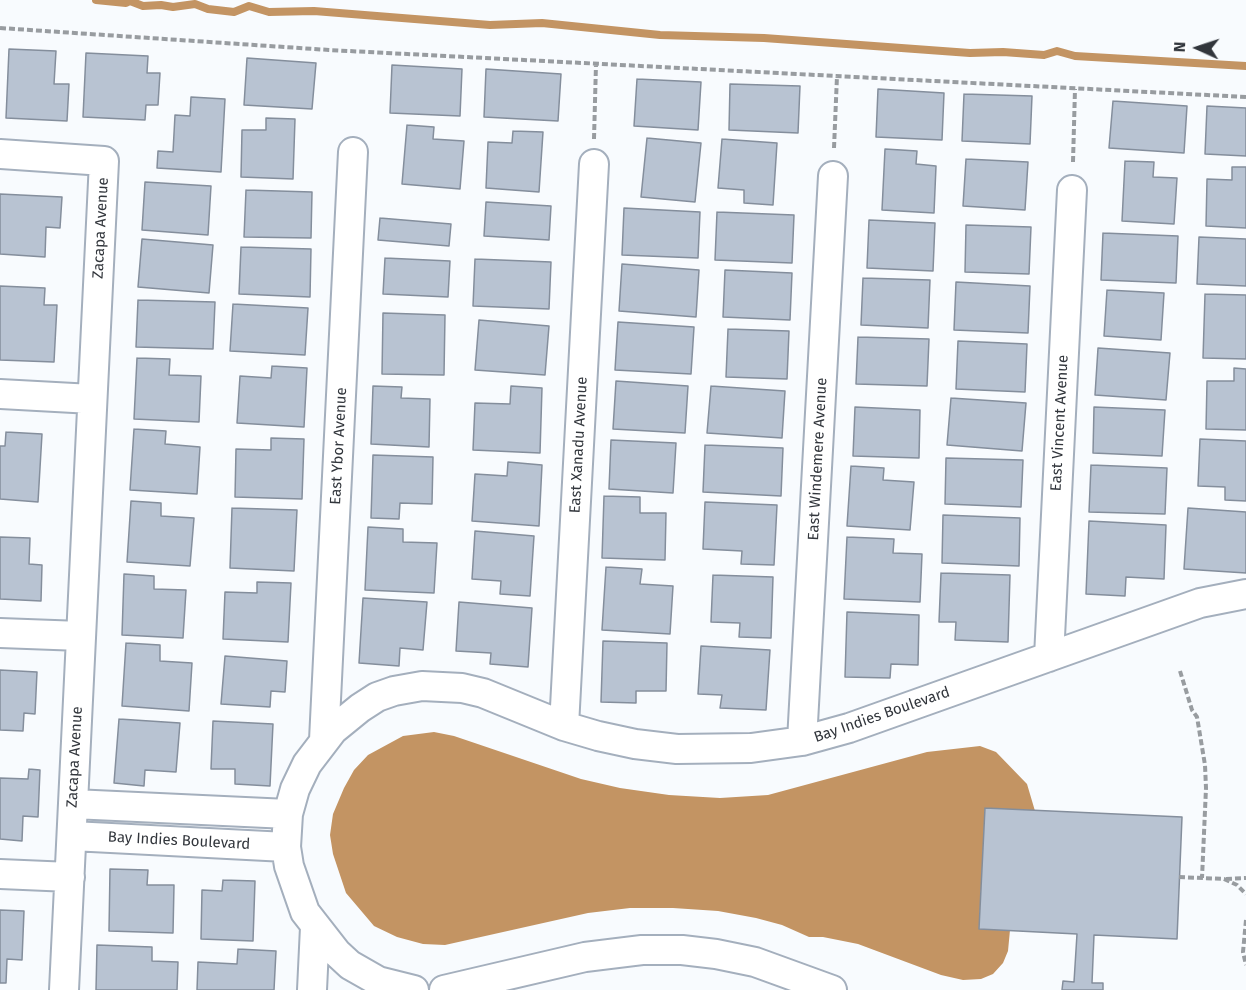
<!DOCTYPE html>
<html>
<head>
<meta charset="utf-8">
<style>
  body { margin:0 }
  #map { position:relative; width:1246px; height:990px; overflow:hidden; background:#f8fbfe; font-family:"Fira Sans",sans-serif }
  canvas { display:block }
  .north { position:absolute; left:1168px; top:18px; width:60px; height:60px; -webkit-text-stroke:4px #fff; paint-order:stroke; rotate:273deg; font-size:16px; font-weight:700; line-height:24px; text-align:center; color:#32363c }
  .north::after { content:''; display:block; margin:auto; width:21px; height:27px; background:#32363c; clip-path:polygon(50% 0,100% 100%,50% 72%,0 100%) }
</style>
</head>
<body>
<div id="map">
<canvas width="1246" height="990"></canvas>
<div class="north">N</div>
</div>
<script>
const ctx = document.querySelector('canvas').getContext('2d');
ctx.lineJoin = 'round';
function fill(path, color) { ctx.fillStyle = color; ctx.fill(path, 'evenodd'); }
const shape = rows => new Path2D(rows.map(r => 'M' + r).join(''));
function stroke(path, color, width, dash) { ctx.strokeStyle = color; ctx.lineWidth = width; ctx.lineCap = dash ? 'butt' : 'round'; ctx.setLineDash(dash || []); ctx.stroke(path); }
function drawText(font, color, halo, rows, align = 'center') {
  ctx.font = font + ' "Fira Sans",sans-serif'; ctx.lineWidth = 4.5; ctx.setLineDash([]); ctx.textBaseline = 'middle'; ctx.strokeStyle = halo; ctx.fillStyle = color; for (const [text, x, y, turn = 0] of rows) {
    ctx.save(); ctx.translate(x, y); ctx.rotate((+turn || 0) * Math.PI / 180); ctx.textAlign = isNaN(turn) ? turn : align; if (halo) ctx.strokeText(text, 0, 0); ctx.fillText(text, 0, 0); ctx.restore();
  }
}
fill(shape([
  [434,732,454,736,581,779,620,788,669,795,720,798,768,795,927,752,980,746,996,752,1027,784,1035,811,985,809,979,929,1010,930,1008,951,1003,963,993,974,981,979,963,980,941,975,858,944,823,937,809,937,782,925,756,918,718,911,673,908,630,908,588,913,445,945,423,944,397,937,374,926,346,893,333,854,330,835,333,814,344,788,354,770,368,755,403,736]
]), '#c39463');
stroke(shape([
  [96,0,126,3,130,1,143,6,161,5,173,7,195,4,208,9,234,12,249,6,269,12,314,11,490,25,542,23,660,35,764,38,970,53,1003,52,1044,55,1057,51,1075,56,1246,66]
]), '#c39463', 8);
const building = shape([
  [9,49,56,51,54,84,69,84,67,121,6,118,9,49],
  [86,53,148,56,147,73,160,73,158,105,146,105,145,120,83,117,86,53],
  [247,58,316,63,312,109,244,105,247,58],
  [392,65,462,69,460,116,390,113,392,65],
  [486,69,561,74,558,121,484,117,486,69],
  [637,79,701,82,698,130,634,126,637,79],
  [730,84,800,86,798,133,729,130,730,84],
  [878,89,944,93,942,140,876,137,878,89],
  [964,94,1032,96,1030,144,962,141,964,94],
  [191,97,225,99,221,172,157,168,158,151,173,152,175,115,190,116,191,97],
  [1113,101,1187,106,1184,153,1109,148,1113,101],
  [1207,106,1246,108,1246,156,1205,154,1207,106],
  [266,118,295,119,293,179,241,177,242,130,266,130,266,118],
  [407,125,434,127,433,139,464,141,460,189,402,184,407,125],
  [513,131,543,132,539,192,486,188,488,142,512,143,513,131],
  [647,138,701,143,695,202,641,197,647,138],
  [722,139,777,143,773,205,744,203,744,190,718,188,722,139],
  [885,149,917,151,916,164,936,166,934,213,882,210,885,149],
  [966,159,1028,162,1025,210,963,206,966,159],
  [1125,161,1154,162,1153,177,1177,178,1174,224,1122,221,1125,161],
  [1232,167,1246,167,1246,228,1206,226,1207,179,1232,180,1232,167],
  [145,182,211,186,208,235,142,230,145,182],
  [246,190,312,192,311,238,244,237,246,190],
  [0,194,62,197,60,228,46,227,45,257,0,254,0,194],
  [486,202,551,206,549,240,484,236,486,202],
  [624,208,700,212,698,258,622,255,624,208],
  [717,212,794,215,792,263,715,260,717,212],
  [380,218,451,224,449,246,378,240,380,218],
  [869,220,935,223,933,271,867,268,869,220],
  [966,225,1031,227,1029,274,965,272,966,225],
  [1103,233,1178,236,1176,283,1101,280,1103,233],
  [1199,237,1246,239,1246,286,1197,284,1199,237],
  [142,239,213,245,209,293,138,287,142,239],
  [241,247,311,249,310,297,239,294,241,247],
  [385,258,450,261,448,297,383,294,385,258],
  [475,259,551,262,549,309,473,306,475,259],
  [622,264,699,270,696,317,619,311,622,264],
  [725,270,792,273,790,320,723,317,725,270],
  [863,278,930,280,928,328,861,325,863,278],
  [956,282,1030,286,1028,333,954,330,956,282],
  [0,286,45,288,44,305,57,305,54,362,0,360,0,286],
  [1107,290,1164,293,1161,340,1104,336,1107,290],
  [1205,294,1246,295,1246,359,1203,358,1205,294],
  [138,300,215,302,213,349,136,347,138,300],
  [233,304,308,308,305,355,230,351,233,304],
  [383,313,445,315,444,375,382,374,383,313],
  [479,320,549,326,545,375,475,370,479,320],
  [618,322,694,327,691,374,615,370,618,322],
  [728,329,789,331,787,379,726,377,728,329],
  [858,337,929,339,927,386,856,384,858,337],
  [958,341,1027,344,1025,392,956,389,958,341],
  [1098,348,1170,353,1166,400,1095,395,1098,348],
  [137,358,170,359,169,375,201,376,199,422,134,419,137,358],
  [272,366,307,368,304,427,237,423,240,376,271,378,272,366],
  [1234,368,1246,369,1246,430,1206,429,1207,381,1234,381,1234,368],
  [616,381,688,386,685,433,613,429,616,381],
  [373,386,402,387,401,398,430,399,429,447,371,444,373,386],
  [511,386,542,388,540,453,473,450,475,403,510,404,511,386],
  [711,386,785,391,782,438,707,433,711,386],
  [951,398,1026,403,1022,451,947,445,951,398],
  [855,407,920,410,919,458,853,456,855,407],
  [1094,407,1165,410,1162,456,1093,453,1094,407],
  [134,429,166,431,165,444,200,447,197,494,130,490,134,429],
  [6,432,42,434,38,502,0,499,0,446,5,446,6,432],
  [271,438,304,439,302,499,235,497,236,449,271,450,271,438],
  [1200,439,1246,441,1246,501,1225,500,1225,487,1198,486,1200,439],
  [611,440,676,443,673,493,609,489,611,440],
  [705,445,783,448,781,496,703,492,705,445],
  [373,455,433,457,432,504,400,503,399,519,371,518,373,455],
  [946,458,1023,460,1021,507,945,504,946,458],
  [508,462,542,465,539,526,472,521,475,474,507,476,508,462],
  [1091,465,1167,468,1165,514,1089,512,1091,465],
  [851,466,884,468,883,480,914,482,910,530,847,526,851,466],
  [604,496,640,497,640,513,666,513,665,560,602,558,604,496],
  [131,501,161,503,161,516,194,518,190,566,127,562,131,501],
  [705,502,777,505,774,565,741,564,742,551,703,549,705,502],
  [232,508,297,510,294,571,230,568,232,508],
  [1188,508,1246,512,1246,573,1184,569,1188,508],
  [943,515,1020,518,1019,566,942,563,943,515],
  [1089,521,1166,525,1164,579,1126,577,1125,596,1086,594,1089,521],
  [368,527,403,529,403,542,437,543,434,593,365,590,368,527],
  [475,531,534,536,530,596,500,594,501,581,472,579,475,531],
  [0,537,30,538,29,564,42,565,41,601,0,599,0,537],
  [847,537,894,539,893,553,922,554,920,602,844,599,847,537],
  [606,567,642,569,640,584,673,586,670,634,602,630,606,567],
  [941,573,1010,575,1008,642,955,640,956,622,939,622,941,573],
  [124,574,154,576,154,589,186,590,183,638,122,635,124,574],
  [713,575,773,577,771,638,739,637,740,623,711,622,713,575],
  [257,582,291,583,288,642,223,639,225,592,257,593,257,582],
  [363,598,427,602,423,650,400,648,399,666,359,663,363,598],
  [459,602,532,608,528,667,490,664,491,653,456,651,459,602],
  [847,612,919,615,918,665,891,664,890,678,845,677,847,612],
  [603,641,667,643,666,691,636,691,636,703,601,702,603,641],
  [126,643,160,645,160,661,192,663,189,711,122,706,126,643],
  [701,646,770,650,766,710,720,708,722,695,698,694,701,646],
  [225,656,287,661,285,692,271,691,270,707,221,704,225,656],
  [0,670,37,672,35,714,24,713,23,731,0,730,0,670],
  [119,719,180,723,176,772,145,770,144,786,114,783,119,719],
  [213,721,273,724,270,786,235,784,235,769,211,769,213,721],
  [29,769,40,770,38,817,23,816,22,841,0,839,0,778,28,779,29,769],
  [985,808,1182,817,1177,939,1094,935,1092,983,1103,983,1103,990,1062,990,1063,981,1074,982,1077,934,979,929,985,808],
  [110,869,148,870,147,885,174,885,173,933,109,931,110,869],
  [223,880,255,881,253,941,201,939,202,890,222,891,223,880],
  [0,910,24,911,22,960,7,959,6,983,0,983,0,910],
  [97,945,152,947,152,961,178,962,177,990,96,990,97,945],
  [238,949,276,951,274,990,197,990,198,962,237,964,238,949]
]);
fill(building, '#b8c3d2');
stroke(building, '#848e9c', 1.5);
const minor = shape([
  [0,154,104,161,64,990],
  [0,394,92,399],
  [0,633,81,636],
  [1049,657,1072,190],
  [564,726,594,164],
  [324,740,353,152],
  [802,741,833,176],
  [73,804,288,814],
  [72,836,286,847],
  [0,874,70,877],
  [312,990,315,927],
  [414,990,378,981,350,965,337,953,305,912,289,866,286,847,288,814,295,789,307,764,333,730,360,708,377,697,394,691,422,686,462,688,483,693,564,726,598,736,635,744,677,749,751,748,802,741,849,728,1200,603,1246,594],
  [444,990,585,957,642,950,682,950,716,954,755,962,832,990]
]);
stroke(minor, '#a4afbd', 32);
stroke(shape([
  [0,28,329,50,1246,97],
  [594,139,596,64],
  [834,148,837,76],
  [1073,162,1075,89],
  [1180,671,1192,710,1197,717,1205,765,1206,788,1202,878],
  [1179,877,1224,879,1237,885,1246,894],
  [1226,879,1246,878],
  [1246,920,1243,952,1246,965]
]), '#989ca0', 4, [6, 3]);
stroke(minor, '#fff', 28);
drawText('15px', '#32363c', '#fff', [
  ["Zacapa Avenue",101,228,-87],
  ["East Vincent Avenue",1060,423,-87],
  ["East Xanadu Avenue",579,445,-87],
  ["East Ybor Avenue",339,446,-87],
  ["East Windemere Avenue",818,459,-87],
  ["Bay Indies Boulevard",882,715,-19],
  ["Zacapa Avenue",75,757,-87],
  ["Bay Indies Boulevard",179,841,3]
]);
</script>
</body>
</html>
